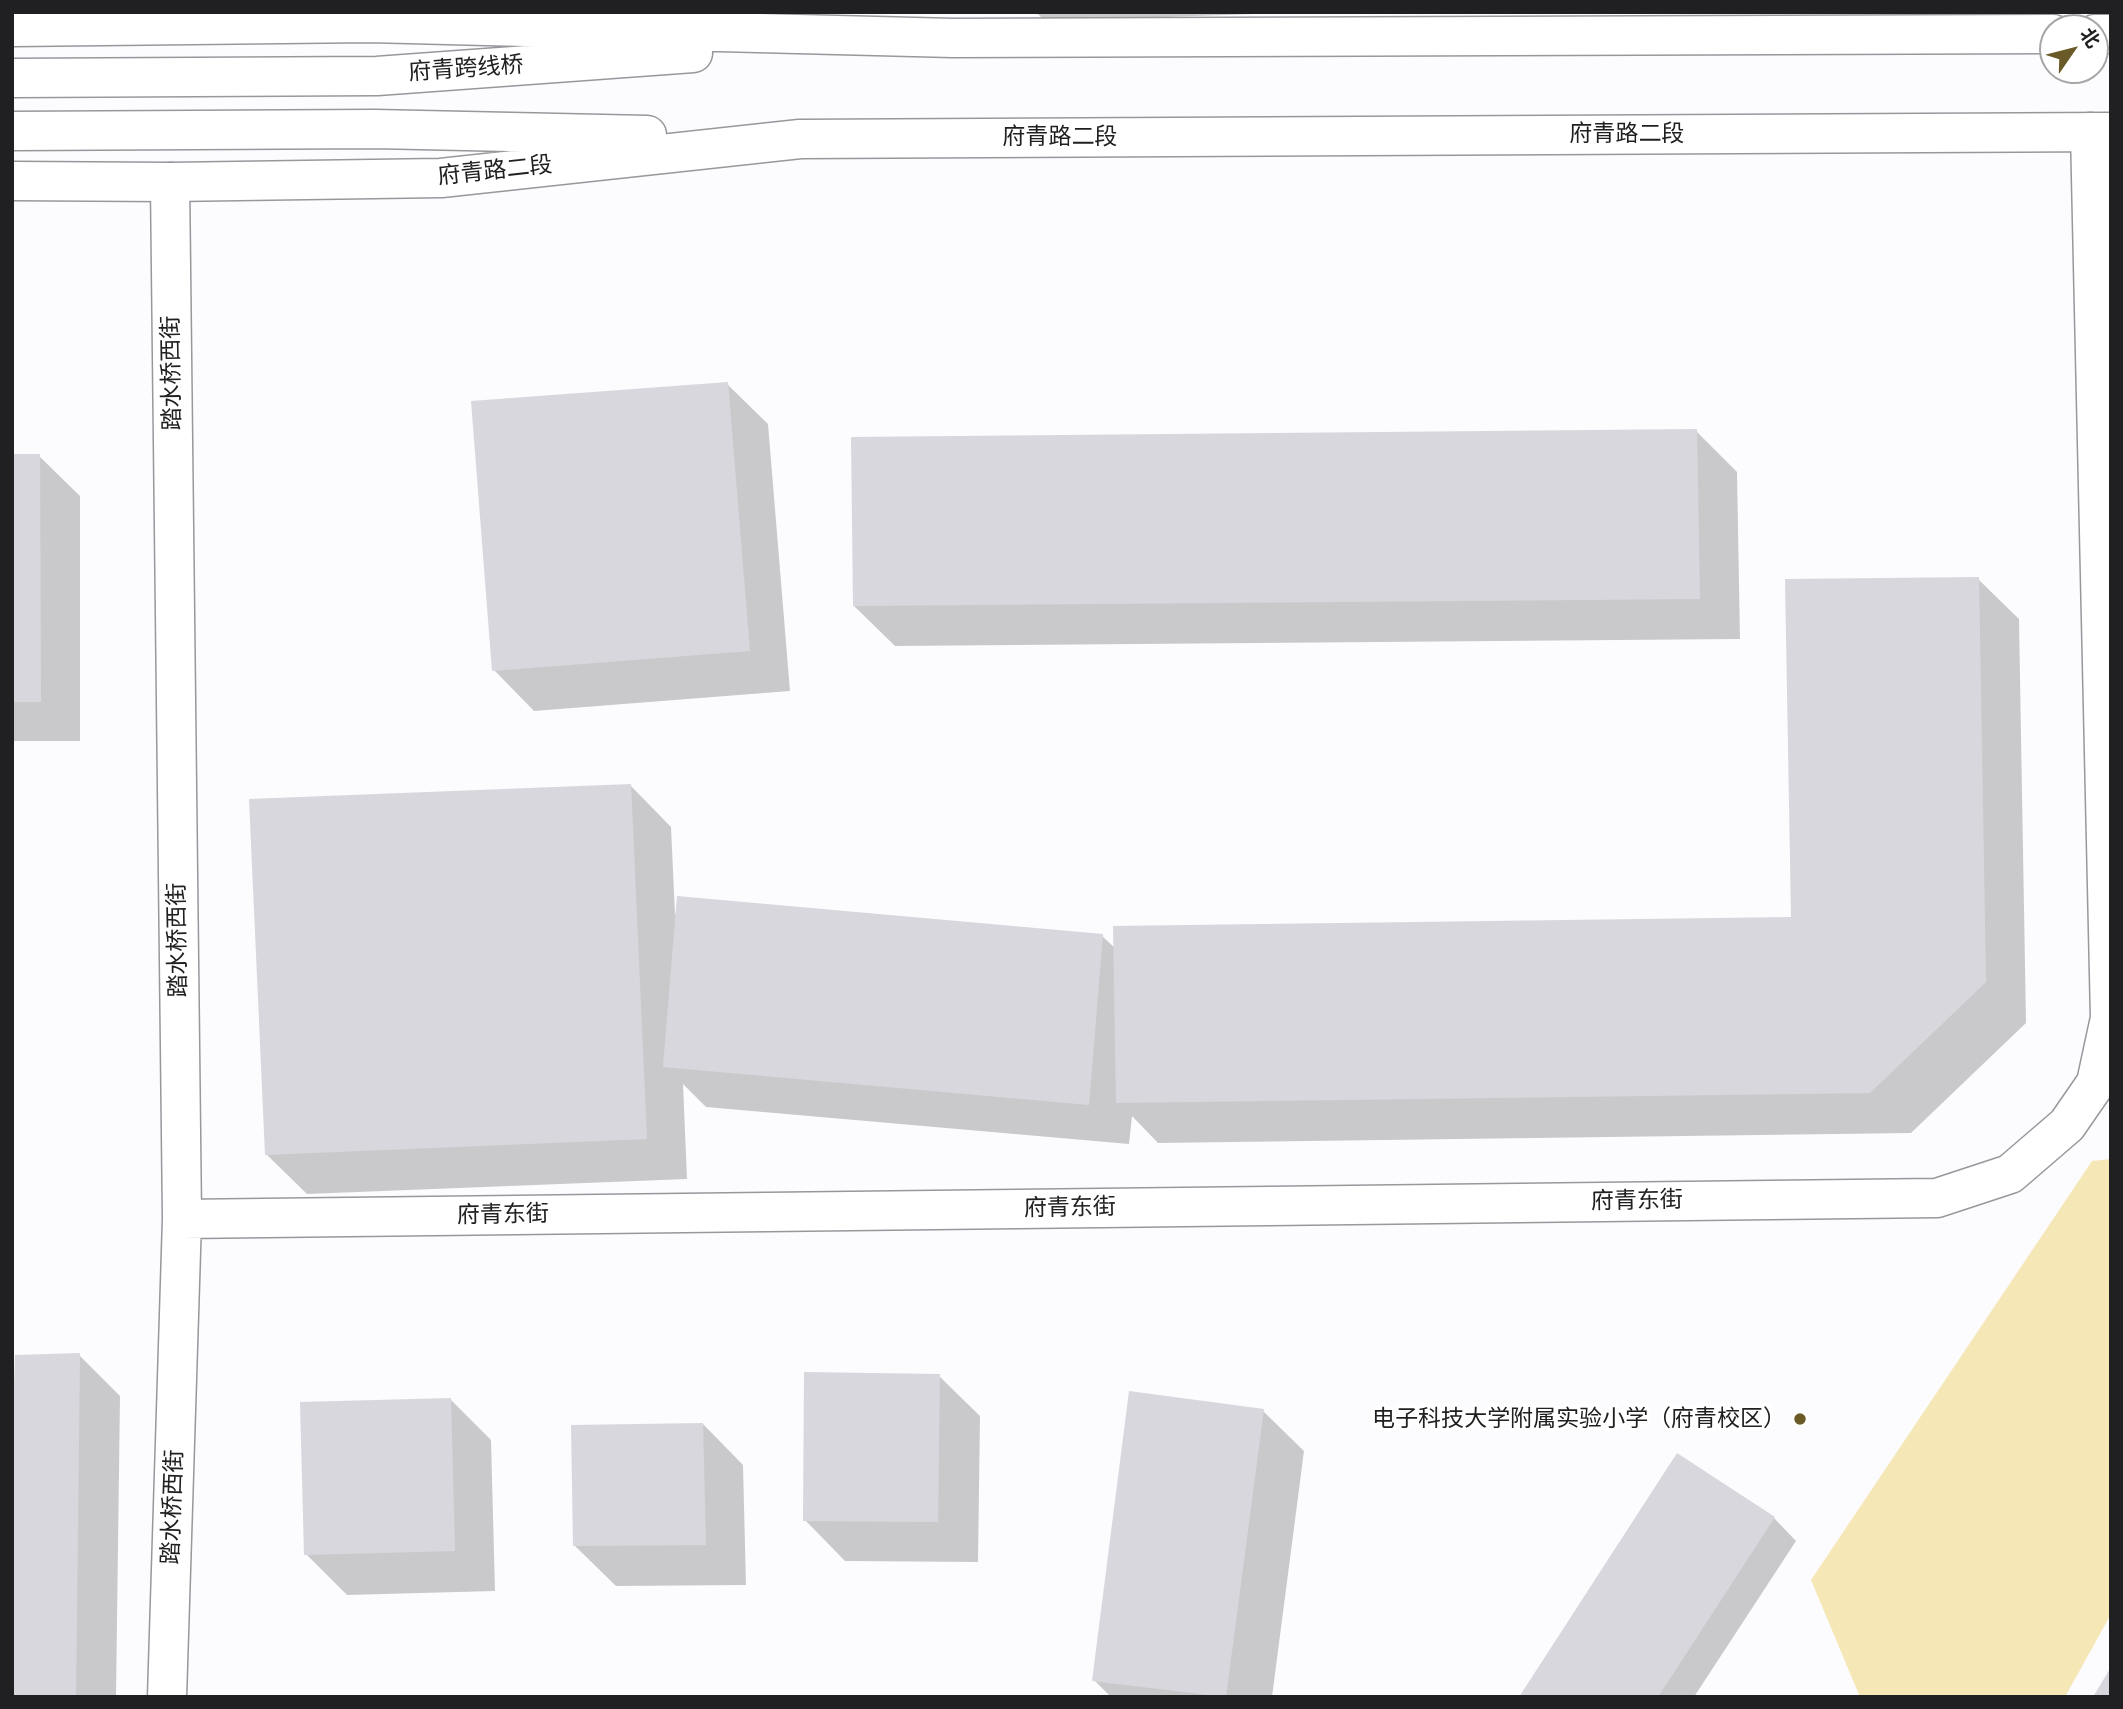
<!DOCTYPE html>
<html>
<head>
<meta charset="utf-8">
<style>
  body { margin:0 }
  #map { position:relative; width:2123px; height:1709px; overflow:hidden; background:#fcfbfe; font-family:"Work Sans","Noto Sans SC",sans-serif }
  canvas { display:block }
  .frame { position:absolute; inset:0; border:14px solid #202022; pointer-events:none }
  .north { position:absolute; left:2039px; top:14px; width:70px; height:70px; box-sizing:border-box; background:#fff; border:2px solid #a6a6a7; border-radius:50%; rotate:55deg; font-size:19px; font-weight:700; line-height:28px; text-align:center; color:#202022 }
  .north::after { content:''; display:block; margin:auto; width:24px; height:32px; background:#695a27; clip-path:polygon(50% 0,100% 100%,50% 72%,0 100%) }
</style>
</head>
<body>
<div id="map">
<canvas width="2123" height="1709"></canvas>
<div class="frame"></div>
<div class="north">北</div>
</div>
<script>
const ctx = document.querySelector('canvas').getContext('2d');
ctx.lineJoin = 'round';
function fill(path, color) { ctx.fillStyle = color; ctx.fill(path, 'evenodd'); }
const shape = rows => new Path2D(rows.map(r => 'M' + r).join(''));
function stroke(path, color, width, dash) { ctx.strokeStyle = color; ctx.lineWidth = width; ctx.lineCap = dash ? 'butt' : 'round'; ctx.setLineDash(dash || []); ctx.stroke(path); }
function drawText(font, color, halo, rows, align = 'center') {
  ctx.font = font + ' "Work Sans","Noto Sans SC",sans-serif'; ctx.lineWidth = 7; ctx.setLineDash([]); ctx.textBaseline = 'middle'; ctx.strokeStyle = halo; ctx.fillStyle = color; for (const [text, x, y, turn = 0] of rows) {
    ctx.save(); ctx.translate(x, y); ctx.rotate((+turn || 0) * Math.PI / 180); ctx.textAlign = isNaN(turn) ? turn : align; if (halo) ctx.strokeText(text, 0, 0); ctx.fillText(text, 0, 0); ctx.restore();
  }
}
fill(shape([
  [2111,1159,2111,1614,2065,1697,1860,1697,1811,1580,2092,1161]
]), '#f5e7b6');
fill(shape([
  [1036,12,1314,12,1045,21],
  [727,384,768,424,790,691,534,711,494,670],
  [1696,431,1737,472,1740,639,895,646,854,606],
  [12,456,39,456,80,496,80,741,12,741],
  [1978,579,2019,619,2026,1023,1911,1133,1158,1143,1132,1116,1129,1144,706,1107,683,1084,687,1179,307,1194,266,1154,631,786,671,827,675,914,1102,936,1115,948,1793,919],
  [79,1355,120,1396,116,1697,12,1697],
  [939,1376,980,1416,978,1562,845,1561,805,1520],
  [450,1399,491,1440,495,1591,347,1595,306,1554],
  [1263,1411,1304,1451,1272,1697,1111,1697,1094,1680],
  [703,1424,743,1465,746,1585,616,1586,575,1546],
  [1774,1518,1796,1541,1694,1697,1521,1697]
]), '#0003');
fill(shape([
  [728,382,750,651,492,671,471,401],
  [1697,429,1700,599,853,606,851,437],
  [12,454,40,454,41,702,12,702],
  [1979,577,1986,982,1870,1093,1116,1103,1113,926,1791,917,1785,579],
  [631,784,647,1139,265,1155,249,799],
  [677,896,1103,934,1089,1105,663,1067],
  [80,1353,76,1697,12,1697,12,1446,15,1355],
  [804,1372,940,1374,938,1522,803,1521],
  [1129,1391,1264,1409,1226,1697,1092,1681],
  [451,1398,455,1551,304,1555,300,1402],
  [703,1423,706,1545,573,1546,571,1425],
  [1677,1453,1775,1517,1658,1697,1519,1697],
  [2111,1667,2111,1697,2093,1697]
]), '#d8d7dd');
const minor = shape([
  [182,1219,1937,1198,2010,1174,2067,1125,2096,1083,2110,1018,2090,132],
  [167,1697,182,1219,170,182]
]);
const major = shape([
  [12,27,370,23,953,38,2053,34],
  [2095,34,2111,34],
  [12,78,377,76,693,53],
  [12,131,375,129,647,135],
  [12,181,170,182,441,178,800,139,2111,132]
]);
stroke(minor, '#98979c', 41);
stroke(major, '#98979c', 41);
stroke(minor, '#fff', 38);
stroke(major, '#fff', 38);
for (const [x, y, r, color] of [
  [1800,1419,7,"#695a27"]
]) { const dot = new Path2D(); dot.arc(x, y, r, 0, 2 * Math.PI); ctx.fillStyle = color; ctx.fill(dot); stroke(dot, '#fff', 2.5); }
drawText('23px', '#202022', '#fff', [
  ["府青跨线桥",466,69,-4],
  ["府青路二段",1627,134],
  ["府青路二段",1060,137],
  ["府青路二段",495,171,-6],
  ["踏水桥西街",172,373,-91],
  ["踏水桥西街",178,940,-91],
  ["府青东街",1637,1201,-1],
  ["府青东街",1070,1208,-1],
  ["府青东街",503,1215,-1],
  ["踏水桥西街",173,1507,-88]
]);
drawText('23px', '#202022', '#fff', [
  ["电子科技大学附属实验小学（府青校区）",1786,1419]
], 'right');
</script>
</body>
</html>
